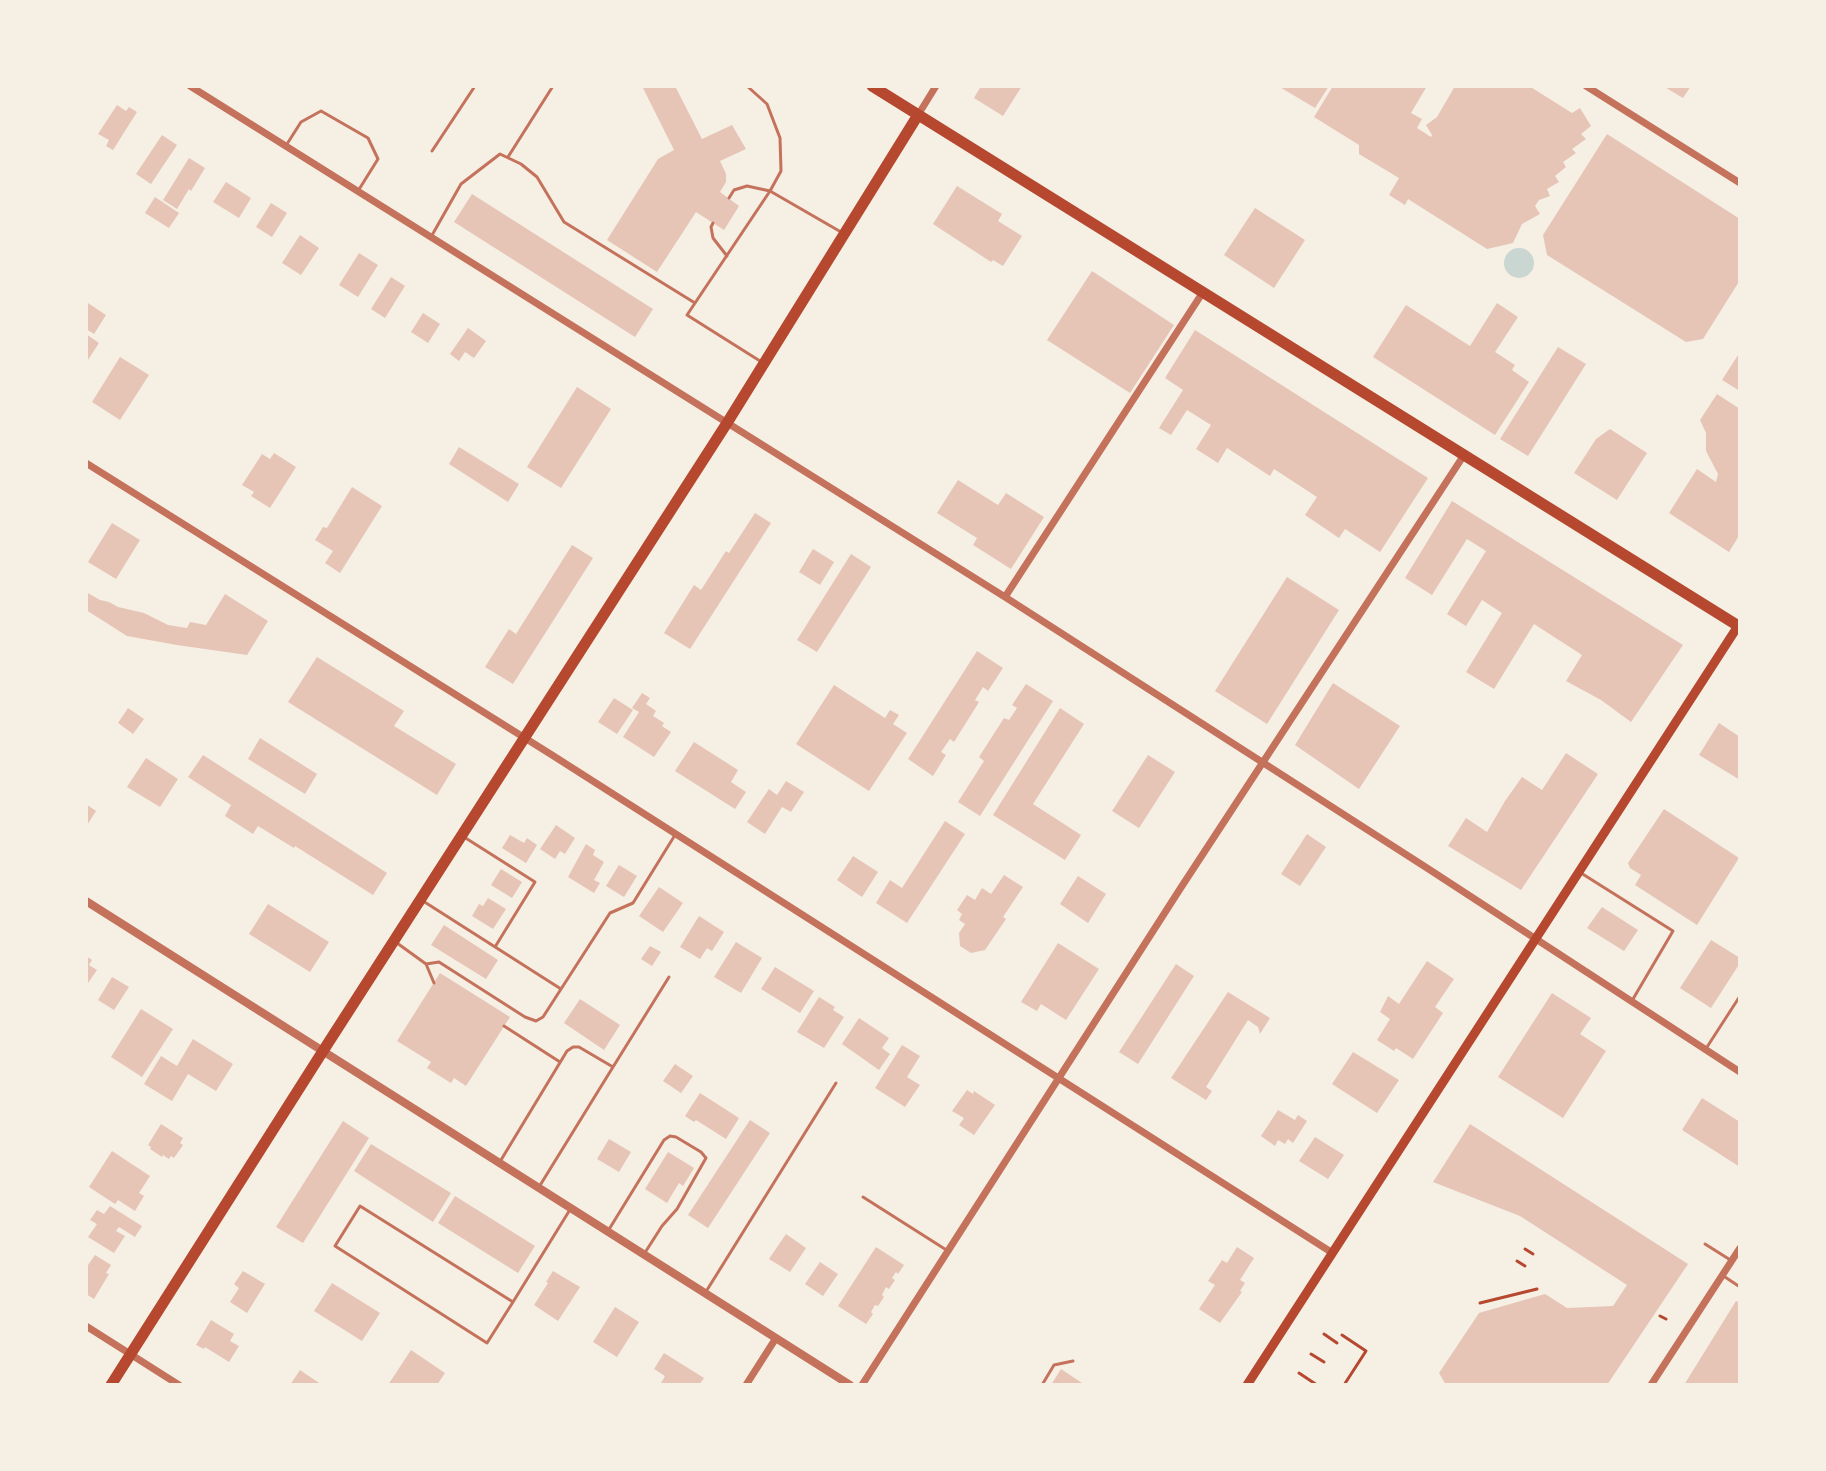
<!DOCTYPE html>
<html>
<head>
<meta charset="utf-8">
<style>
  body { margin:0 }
  #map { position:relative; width:1826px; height:1471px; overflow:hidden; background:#f6efe4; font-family:"Source Sans 3",sans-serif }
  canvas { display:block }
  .frame { position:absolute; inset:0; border:88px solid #f6efe4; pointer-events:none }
</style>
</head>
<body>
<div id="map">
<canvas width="1826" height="1471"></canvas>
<div class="frame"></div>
</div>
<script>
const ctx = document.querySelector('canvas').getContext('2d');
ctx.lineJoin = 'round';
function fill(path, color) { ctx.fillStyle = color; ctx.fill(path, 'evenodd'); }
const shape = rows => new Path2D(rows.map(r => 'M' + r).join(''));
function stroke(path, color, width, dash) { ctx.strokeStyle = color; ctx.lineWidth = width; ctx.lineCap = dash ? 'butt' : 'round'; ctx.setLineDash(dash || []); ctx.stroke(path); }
fill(shape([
  '1504 263a15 15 0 1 1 30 0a15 15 0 1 1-30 0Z'
]), '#c9d6d2');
fill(shape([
  [642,86,675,86,702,139,732,125,746,149,720,161,726,174,726,182,720,192,739,206,724,230,696,212,657,272,607,240,658,159,674,150],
  [981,86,1022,86,1003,116,974,98],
  [1278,86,1329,86,1315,108],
  [1333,86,1427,86,1411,113,1422,119,1417,128,1431,137,1432,135,1426,125,1437,117,1455,86,1529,86,1572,113,1580,108,1591,126,1581,134,1586,139,1572,149,1576,153,1563,162,1566,167,1555,176,1559,182,1547,189,1550,196,1539,200,1535,206,1540,214,1522,224,1513,243,1487,249,1408,199,1405,205,1389,195,1399,178,1359,154,1359,145,1314,117],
  [1663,86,1691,86,1683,98],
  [117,105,126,111,129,107,137,112,113,150,106,146,109,140,98,134],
  [1607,134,1740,219,1740,280,1703,339,1686,342,1547,255,1543,235],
  [162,135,177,145,151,184,136,174],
  [189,158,205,168,191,191,189,189,177,209,163,200],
  [226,182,251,198,239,218,213,202],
  [957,186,1002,214,998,221,1022,236,1003,266,993,260,991,262,933,224],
  [472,194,653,309,635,337,454,222],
  [155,197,179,213,169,228,145,213],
  [271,203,287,213,272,237,256,227],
  [1255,208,1305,240,1274,288,1224,255],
  [300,235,319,248,301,275,282,263],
  [359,253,378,265,358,297,339,285],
  [1092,271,1174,325,1130,393,1047,340],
  [391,277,405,286,385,318,371,309],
  [88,303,106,315,94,334,86,329,86,306],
  [1497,303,1518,317,1495,352,1515,365,1512,370,1529,382,1495,435,1373,357,1406,305,1470,346],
  [423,313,440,324,428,343,411,332],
  [468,328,486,341,474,358,465,352,459,361,450,354],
  [1195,330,1428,478,1380,552,1345,529,1339,538,1305,515,1317,497,1274,469,1270,476,1227,448,1218,463,1196,449,1211,425,1187,410,1171,435,1159,428,1183,390,1165,378],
  [86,334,99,343,86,363],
  [1558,347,1586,364,1528,456,1500,439],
  [1740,352,1740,391,1722,380],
  [120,357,149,375,120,420,92,402],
  [577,387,611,409,561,488,527,467],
  [1717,394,1740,409,1740,534,1729,552,1669,513,1697,469,1716,482,1718,474,1706,451,1706,433,1700,420],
  [1610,429,1647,453,1617,500,1574,473,1596,439],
  [459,447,519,484,508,502,449,464],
  [274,453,296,467,270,508,251,496,254,492,242,485,262,454,270,459],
  [958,480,998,505,1006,493,1044,517,1011,569,973,545,977,538,937,513],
  [352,487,382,506,340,573,325,563,333,551,315,540,323,527,327,528],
  [1452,501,1683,645,1631,722,1601,700,1566,681,1582,655,1534,624,1494,689,1466,672,1502,613,1482,600,1466,626,1447,614,1486,551,1467,539,1432,595,1405,578],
  [755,513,771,523,690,649,664,633,694,585,701,590,726,551,729,553],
  [112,523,140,540,116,579,88,562],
  [572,545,593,558,513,684,485,667,509,629,516,634],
  [813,549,834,562,820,585,799,572],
  [851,554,871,567,817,652,797,640],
  [1287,577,1339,610,1267,724,1215,691],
  [86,592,100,600,109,602,118,607,144,613,168,625,187,628,190,622,206,625,225,594,268,621,247,655,177,645,127,636,86,610],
  [977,651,1003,668,988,691,983,687,975,700,979,702,954,742,950,739,941,752,946,755,933,776,908,759],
  [317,657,404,711,394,726,456,764,437,795,288,702],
  [1333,683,1400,726,1359,789,1295,745],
  [1026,684,1053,701,980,816,958,802,984,761,979,757,1004,718,1009,720,1017,708,1012,705],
  [834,685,885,718,890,710,899,715,893,724,907,733,869,791,796,744],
  [642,693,650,698,646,704,656,711,653,716,664,723,662,726,671,732,654,757,623,737,639,712,632,708],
  [614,698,633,710,617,734,598,722],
  [128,708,144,719,133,734,118,723],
  [1060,708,1084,724,1033,804,1081,835,1065,860,993,815],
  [1719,723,1740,737,1740,780,1699,755],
  [260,738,317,774,305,794,248,759],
  [694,742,738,770,731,782,746,792,735,809,675,771],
  [1566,753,1598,774,1521,890,1448,846,1466,818,1487,832,1505,801,1522,777,1542,790],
  [203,755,387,873,373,895,295,846,294,848,258,826,253,834,225,816,231,805,188,777],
  [1148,755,1175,772,1139,828,1112,811],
  [146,758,178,779,160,807,127,787],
  [786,781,804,792,791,812,782,807,765,834,747,822,769,789,777,795],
  [86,804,96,811,86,827],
  [1664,809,1739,858,1697,925,1635,885,1641,875,1630,868,1628,863],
  [945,821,965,834,907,923,876,903,890,880,902,888],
  [556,825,575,838,565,854,560,851,555,859,540,849],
  [1307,834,1326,847,1300,886,1281,874],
  [510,835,524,843,527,838,537,845,526,863,502,848],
  [586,844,595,850,593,855,604,862,594,880,600,883,594,893,568,877],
  [853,856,878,872,862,897,837,880],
  [619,865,637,876,624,897,606,886],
  [501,869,522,882,512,898,491,885],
  [1004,875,1023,887,1003,917,1006,919,985,950,971,953,960,946,959,933,965,924,959,920,962,914,957,910,967,895,975,900,982,888,991,894],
  [1078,876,1106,894,1088,923,1060,904],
  [659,887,683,903,663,932,639,916],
  [488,898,506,909,493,929,472,916,479,904,483,906],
  [268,904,329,942,310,972,249,934],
  [1602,907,1638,930,1624,951,1587,928],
  [699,916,724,932,712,951,707,948,700,959,680,947],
  [444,925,498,960,486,979,431,945],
  [1711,940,1740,958,1740,963,1711,1008,1680,988],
  [736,942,762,958,741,993,714,977],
  [1058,943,1099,969,1066,1020,1041,1004,1037,1011,1021,1002],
  [650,946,661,952,652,966,641,959],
  [86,956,92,960,89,965,97,970,86,986],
  [1427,961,1454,979,1435,1007,1443,1013,1413,1059,1396,1048,1394,1051,1377,1040,1390,1019,1380,1012,1388,996,1399,1004],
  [1176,964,1194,976,1138,1064,1119,1052],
  [775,967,814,991,800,1013,761,989],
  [440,973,510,1017,466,1086,454,1078,451,1083,427,1068,431,1062,397,1041],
  [112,977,129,987,114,1010,98,1000],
  [1228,992,1270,1018,1260,1034,1258,1027,1248,1020,1206,1087,1212,1091,1206,1100,1171,1078],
  [1552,993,1591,1018,1580,1034,1606,1051,1563,1118,1498,1077],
  [819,997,835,1007,833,1010,844,1017,824,1048,797,1032],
  [580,999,620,1025,604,1050,564,1023],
  [141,1009,173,1029,142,1077,111,1057],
  [859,1018,889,1038,882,1048,890,1054,879,1070,842,1044],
  [193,1039,233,1064,216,1091,188,1074,172,1101,144,1084,161,1056,177,1066],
  [902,1045,920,1056,907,1077,920,1085,905,1107,875,1088],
  [1353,1052,1399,1080,1377,1113,1332,1084],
  [675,1064,693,1076,681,1093,663,1081],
  [967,1090,973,1094,974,1091,995,1105,974,1135,959,1125,964,1118,952,1111],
  [700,1093,739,1118,726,1139,696,1120,694,1122,685,1116],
  [1702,1098,1740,1122,1740,1167,1682,1130],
  [1278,1110,1295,1120,1298,1115,1307,1121,1293,1143,1288,1139,1285,1144,1278,1140,1275,1146,1261,1136],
  [750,1120,770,1133,708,1228,688,1215],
  [343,1121,369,1138,303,1243,276,1227],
  [161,1124,183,1138,180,1143,183,1145,174,1158,171,1156,169,1159,163,1155,162,1157,150,1149,151,1147,148,1145],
  [1470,1124,1688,1264,1607,1385,1446,1385,1439,1373,1479,1313,1545,1294,1567,1308,1613,1306,1627,1285,1520,1216,1433,1182],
  [1315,1137,1344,1155,1328,1179,1299,1161],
  [609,1139,631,1152,619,1172,597,1159],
  [371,1144,451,1193,433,1222,354,1171],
  [112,1151,150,1176,139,1193,144,1196,135,1211,118,1200,115,1204,89,1187],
  [668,1152,694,1168,683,1186,679,1183,667,1203,645,1189],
  [455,1196,535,1246,518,1273,438,1223],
  [110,1206,142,1226,135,1237,119,1227,116,1231,125,1236,114,1253,88,1237,97,1224,90,1220,97,1210,104,1214],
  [786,1234,806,1248,790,1272,769,1259],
  [876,1247,904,1265,898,1274,896,1272,892,1278,895,1280,889,1289,886,1287,882,1295,884,1297,878,1306,875,1305,871,1312,873,1314,866,1324,838,1306],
  [1237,1247,1254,1258,1240,1280,1245,1283,1240,1291,1242,1292,1220,1323,1199,1309,1215,1285,1208,1281,1222,1260,1227,1263],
  [95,1255,111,1265,106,1273,109,1274,94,1299,86,1294,86,1268],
  [820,1262,838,1274,823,1296,805,1284],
  [243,1271,265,1284,247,1313,230,1302,239,1288,234,1284],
  [553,1271,580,1287,558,1321,534,1305,548,1283,546,1282],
  [332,1283,380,1313,362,1341,314,1311],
  [1736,1301,1740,1303,1740,1385,1684,1385],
  [615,1307,639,1322,617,1357,593,1342],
  [211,1320,234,1334,230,1341,239,1346,229,1362,205,1347,204,1349,196,1345],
  [411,1350,445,1373,437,1385,388,1385],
  [664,1353,704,1378,699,1385,660,1385,665,1376,654,1369],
  [1061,1369,1085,1385,1051,1385],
  [300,1370,322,1385,290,1385]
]), '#e6c5b7');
stroke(shape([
  [1525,1249,1533,1254],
  [1517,1261,1525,1266],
  [1480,1303,1537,1289],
  [1660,1316,1666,1319],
  [1324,1334,1337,1343],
  [1342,1335,1366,1351,1344,1385],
  [1311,1354,1324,1362],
  [1299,1373,1317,1385]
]), '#b5482f', 3);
stroke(shape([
  [747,86,767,104,780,138,781,171,770,191,687,315,760,361],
  [287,144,301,122,321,111,368,138,378,159,358,191],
  [432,151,475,86],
  [508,157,553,86],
  [729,198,734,190,747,186,770,191,841,232],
  [713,223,711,227,713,238,727,256],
  [431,237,461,184,500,154,521,164,537,177,564,222,695,303],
  [464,837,535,882,495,947],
  [1581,873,1673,931,1633,999],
  [423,901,561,989],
  [397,943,426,964,434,983],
  [426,964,439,962,525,1017,536,1021,543,1017,610,913,633,903,675,835],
  [504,1026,560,1062],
  [1707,1047,1740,996],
  [613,1067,669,977],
  [501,1160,567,1051,573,1047,579,1047,613,1067,539,1187],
  [863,1197,948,1251],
  [608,1231,664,1140,670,1136,676,1137,701,1152,706,1158,677,1209,662,1226,646,1251],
  [1705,1244,1732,1261],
  [1722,1275,1740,1287],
  [707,1290,836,1083],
  [513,1302,487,1343,335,1246,360,1206,513,1302,571,1208],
  [1042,1385,1054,1365,1073,1361]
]), '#c5725c', 3);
stroke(shape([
  [190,86,1005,597,1427,868,1740,1072],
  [1586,86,1740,183],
  [918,115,936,86],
  [86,463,552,755,1331,1252],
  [1005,597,1203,292],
  [86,1326,179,1385],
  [746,1385,776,1338],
  [862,1385,1180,889,1464,455],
  [1651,1385,1740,1248]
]), '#c5725c', 7);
stroke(shape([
  [86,901,850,1385]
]), '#c5725c', 8);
stroke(shape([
  [1247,1385,1738,626]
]), '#b5482f', 9);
stroke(shape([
  [872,86,1740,627],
  [111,1385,323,1051,727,423,918,115]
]), '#b5482f', 11);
</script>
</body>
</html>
